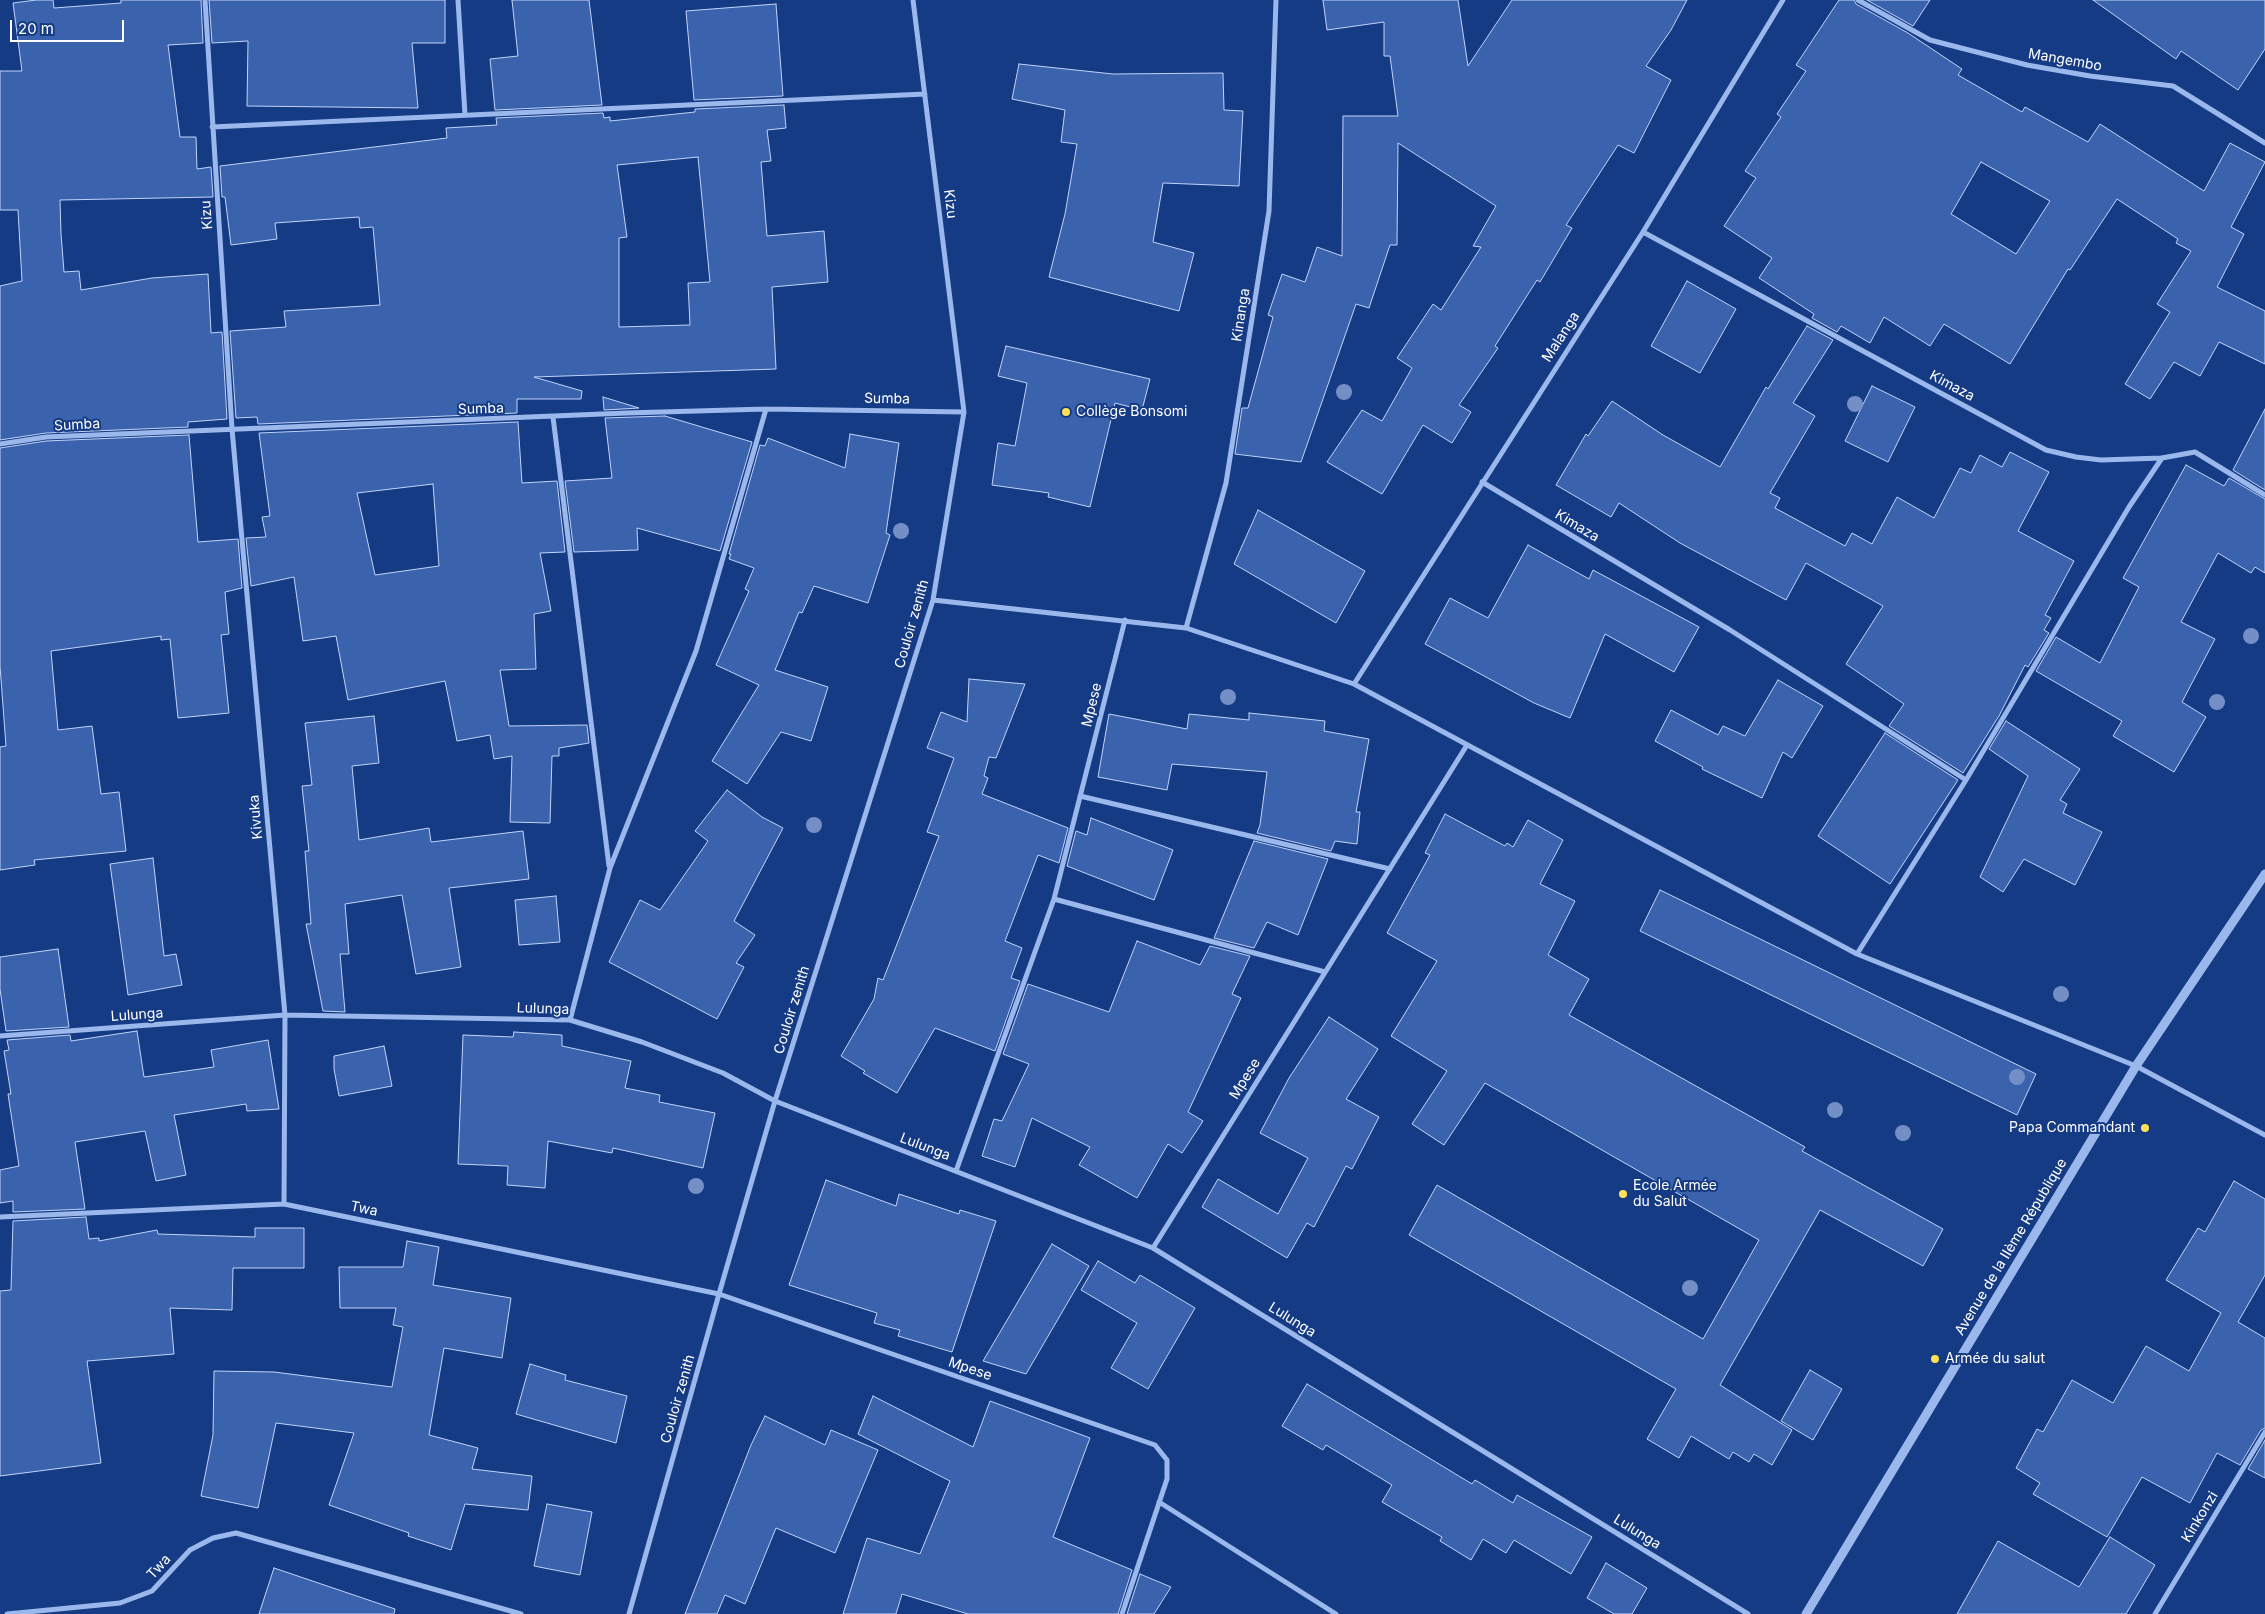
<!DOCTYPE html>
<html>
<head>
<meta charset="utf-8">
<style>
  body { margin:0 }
  #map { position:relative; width:2265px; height:1614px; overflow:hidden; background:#163b85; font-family:Inter,sans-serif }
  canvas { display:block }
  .scale { position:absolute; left:10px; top:20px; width:114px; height:22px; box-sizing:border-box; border:2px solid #fff; border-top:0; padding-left:6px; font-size:15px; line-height:18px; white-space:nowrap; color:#fff; -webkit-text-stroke:4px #163b85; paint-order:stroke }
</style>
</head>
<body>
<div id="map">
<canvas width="2265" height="1614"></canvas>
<div class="scale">20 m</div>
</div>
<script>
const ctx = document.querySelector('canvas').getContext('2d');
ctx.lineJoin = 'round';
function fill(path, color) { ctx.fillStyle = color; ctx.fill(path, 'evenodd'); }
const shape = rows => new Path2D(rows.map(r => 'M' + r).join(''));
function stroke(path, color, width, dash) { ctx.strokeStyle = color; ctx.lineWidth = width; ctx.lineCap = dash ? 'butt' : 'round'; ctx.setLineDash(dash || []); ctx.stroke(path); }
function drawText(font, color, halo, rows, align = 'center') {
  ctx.font = font + ' Inter,sans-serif'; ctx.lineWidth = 4; ctx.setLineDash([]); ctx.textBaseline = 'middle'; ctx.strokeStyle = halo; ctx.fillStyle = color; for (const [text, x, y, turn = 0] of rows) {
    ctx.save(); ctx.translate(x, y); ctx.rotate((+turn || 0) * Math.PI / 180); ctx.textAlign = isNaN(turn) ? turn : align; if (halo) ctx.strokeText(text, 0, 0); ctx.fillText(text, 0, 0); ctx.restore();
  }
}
const building = shape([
  [36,0,53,0,54,8,121,3,121,0,201,0,203,43,168,45,180,137,196,137,197,169,211,167,213,197,60,200,61,234,64,272,79,271,81,290,152,278,208,274,211,333,222,332,227,419,188,422,188,427,46,433,0,440,0,286,22,281,18,210,0,210,0,71,22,71,13,3,36,0],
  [209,0,445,0,445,43,412,43,418,108,247,106,248,41,212,43,209,0],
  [512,0,589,0,602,105,495,110,490,59,518,56,512,0],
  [1323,0,1458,0,1468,66,1512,0,1687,0,1671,30,1646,66,1671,80,1634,153,1618,145,1566,225,1572,228,1540,282,1537,280,1495,346,1498,348,1459,405,1471,412,1452,443,1423,425,1382,494,1327,462,1362,410,1382,421,1412,368,1397,358,1433,304,1441,310,1481,247,1473,246,1496,206,1398,143,1397,245,1390,245,1369,308,1356,304,1301,462,1235,454,1242,408,1248,408,1273,317,1268,315,1282,274,1305,282,1317,247,1342,256,1343,116,1398,116,1390,56,1384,56,1384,22,1327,30,1323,0],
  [1839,0,1854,0,1856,4,1908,33,1962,69,1958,75,2022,112,2025,107,2088,142,2100,124,2204,191,2230,143,2265,162,2231,227,2244,234,2217,287,2265,311,2265,364,2219,342,2200,376,2174,362,2150,399,2125,384,2170,312,2157,304,2191,251,2176,243,2178,239,2117,199,2070,270,2068,269,2010,364,1944,324,1930,346,1884,317,1870,343,1841,326,1837,332,1812,318,1814,314,1759,278,1772,258,1724,226,1756,178,1745,171,1781,117,1777,114,1806,71,1796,65,1839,0],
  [1981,162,2050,201,2016,254,1951,214,1981,162],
  [1867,0,1930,0,1913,26,1867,0],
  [2093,0,2265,0,2265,49,2238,90,2181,51,2176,59,2093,0],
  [776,4,783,96,694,100,686,11,776,4],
  [1019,64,1113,74,1223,73,1224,110,1243,111,1239,186,1163,183,1153,242,1194,253,1179,311,1049,277,1065,214,1077,144,1061,142,1065,110,1012,99,1019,64],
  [784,105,786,128,767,130,771,161,761,162,767,236,824,231,828,282,772,287,776,369,534,377,582,391,581,399,517,399,517,413,258,424,257,417,236,418,230,331,286,327,284,311,380,305,373,227,360,228,359,217,275,223,277,239,231,245,225,197,222,197,220,166,447,138,446,128,497,125,496,118,603,113,604,118,610,117,610,121,695,112,695,109,784,105],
  [698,157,710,282,688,283,690,325,619,327,619,238,627,237,617,165,698,157],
  [1687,281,1736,309,1700,373,1651,346,1687,281],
  [1807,326,1833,340,1793,403,1815,416,1770,493,1780,498,1775,508,1845,546,1852,533,1872,544,1897,497,1934,518,1960,468,1971,473,1980,455,2002,467,2010,452,2049,472,2018,531,2074,561,2045,615,2051,618,2044,630,2049,633,2028,667,2025,665,1999,716,1963,773,1889,726,1904,704,1846,664,1883,606,1806,563,1786,600,1680,543,1619,503,1611,517,1556,485,1586,434,1588,436,1612,401,1663,435,1720,467,1766,387,1768,389,1807,326],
  [1006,346,1150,379,1142,410,1115,403,1090,507,1048,497,1049,493,992,485,998,443,1015,446,1027,383,998,376,1006,346],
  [1872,386,1915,407,1888,462,1845,441,1872,386],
  [603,397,639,408,604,410,603,397],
  [2265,409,2265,490,2233,470,2265,409],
  [665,416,752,442,720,551,637,528,638,550,574,552,565,481,612,478,605,418,665,416],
  [518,422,522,483,557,481,565,552,540,553,551,611,534,614,536,669,500,670,509,726,587,725,589,743,559,748,559,756,552,756,550,823,510,822,512,756,494,759,490,735,457,741,445,681,348,700,336,636,303,641,294,577,251,586,246,538,266,537,262,517,270,516,259,433,518,422],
  [433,484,439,566,375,575,357,493,433,484],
  [850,434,899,443,886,533,890,535,868,603,814,586,802,613,799,612,775,670,828,687,811,741,781,732,747,784,712,761,759,685,716,665,749,591,745,589,754,568,729,559,731,554,729,554,760,445,765,446,768,438,845,468,850,434],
  [189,435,198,542,238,539,242,588,225,592,229,634,221,635,229,713,178,718,170,639,161,640,161,636,51,651,58,730,92,726,101,794,119,792,126,851,34,860,35,865,0,870,0,747,6,746,0,666,0,448,46,441,189,435],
  [2186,465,2224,486,2229,478,2265,499,2265,573,2255,567,2251,573,2218,553,2181,622,2215,639,2182,702,2206,717,2174,772,2113,736,2122,721,2036,671,2056,637,2100,663,2139,587,2123,578,2186,465],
  [1258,510,1365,571,1336,623,1234,564,1258,510],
  [1528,545,1589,579,1593,570,1699,627,1674,672,1605,634,1570,718,1534,703,1425,644,1450,598,1488,618,1528,545],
  [969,679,1025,684,996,758,989,757,984,776,988,778,982,794,1068,828,1059,863,1038,855,1005,941,1022,948,1011,978,1020,981,995,1051,935,1028,897,1093,863,1073,865,1071,841,1056,874,999,878,978,883,980,939,836,927,832,954,758,927,748,941,712,967,722,969,679],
  [1778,680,1823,706,1792,758,1783,752,1762,798,1702,769,1703,767,1655,741,1671,710,1718,735,1723,726,1745,736,1778,680],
  [1249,713,1325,721,1324,731,1369,739,1356,812,1360,812,1357,844,1335,841,1331,851,1257,833,1260,825,1267,772,1172,764,1167,790,1098,777,1109,714,1187,729,1189,714,1249,720,1249,713],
  [374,716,379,763,352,766,359,840,429,828,431,842,523,831,529,879,449,888,461,967,416,974,402,895,345,904,349,954,340,954,345,1012,323,1011,306,924,311,924,305,851,309,851,302,786,312,785,305,723,374,716],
  [2006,721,2080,769,2060,800,2067,804,2063,813,2102,832,2075,885,2024,859,2003,892,1980,877,2028,776,1989,749,2006,721],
  [1885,733,1958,780,1890,884,1818,836,1885,733],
  [727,790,762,817,783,828,734,921,755,935,736,963,744,967,717,1019,609,962,640,900,660,910,708,841,695,831,727,790],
  [1445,814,1505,846,1507,843,1513,847,1528,820,1563,840,1540,884,1575,901,1548,955,1589,979,1569,1015,1805,1147,1802,1151,1943,1229,1923,1266,1820,1210,1720,1385,1792,1430,1772,1465,1754,1454,1749,1462,1733,1452,1729,1459,1691,1436,1679,1458,1647,1439,1676,1389,1409,1235,1437,1185,1703,1339,1759,1240,1485,1083,1444,1145,1412,1124,1447,1071,1391,1036,1437,961,1387,933,1430,855,1425,853,1445,814],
  [1091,818,1173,850,1154,900,1067,866,1076,831,1087,835,1091,818],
  [1254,841,1328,859,1298,935,1267,922,1254,948,1214,938,1254,841],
  [153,858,164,956,176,954,182,985,128,995,110,864,153,858],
  [1660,890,2036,1074,2017,1115,1640,931,1660,890],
  [556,896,560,942,519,945,515,900,556,896],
  [1137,941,1200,965,1210,946,1250,956,1232,994,1241,998,1188,1112,1203,1121,1182,1153,1168,1144,1137,1198,1079,1165,1090,1147,1032,1118,1015,1167,982,1156,994,1119,1002,1121,1029,1064,1003,1054,1028,984,1109,1012,1137,941],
  [58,949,69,1027,6,1031,0,989,0,957,58,949],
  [1329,1017,1378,1049,1346,1099,1379,1117,1352,1169,1346,1166,1314,1227,1307,1223,1287,1258,1202,1207,1218,1179,1278,1214,1308,1158,1260,1133,1289,1078,1329,1017],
  [137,1031,144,1077,214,1067,211,1050,268,1040,279,1109,247,1111,246,1104,174,1115,186,1175,156,1181,145,1131,75,1142,85,1209,13,1212,13,1201,0,1203,0,1170,19,1166,8,1094,11,1094,4,1051,9,1050,7,1040,70,1035,71,1041,137,1031],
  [514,1032,562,1035,562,1046,631,1061,625,1088,660,1095,659,1102,715,1113,703,1168,613,1148,612,1153,548,1141,545,1188,507,1185,508,1166,458,1164,463,1035,513,1037,514,1032],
  [384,1046,392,1086,339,1096,334,1069,334,1056,384,1046],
  [826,1180,896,1206,899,1194,959,1214,960,1210,996,1221,952,1352,898,1336,900,1330,874,1323,877,1313,789,1285,826,1180],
  [2234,1181,2265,1199,2265,1275,2238,1322,2265,1338,2265,1428,2261,1430,2240,1465,2217,1453,2190,1503,2142,1477,2107,1537,2033,1494,2040,1483,2016,1468,2037,1429,2043,1432,2072,1380,2113,1403,2146,1346,2189,1371,2221,1313,2166,1280,2198,1228,2205,1232,2234,1181],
  [86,1217,89,1239,99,1238,99,1241,157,1230,158,1234,255,1237,255,1228,304,1228,304,1268,233,1268,232,1310,170,1308,174,1354,87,1361,101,1463,0,1476,0,1291,11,1290,13,1221,86,1217],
  [407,1241,439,1247,433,1285,511,1298,502,1358,444,1348,429,1435,478,1448,472,1469,532,1476,528,1510,465,1504,451,1550,408,1536,409,1533,329,1505,354,1433,276,1423,258,1508,201,1496,213,1435,214,1371,274,1372,392,1387,403,1327,393,1325,396,1308,340,1308,339,1267,403,1267,407,1241],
  [1052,1244,1089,1266,1026,1374,983,1361,1052,1244],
  [1098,1261,1135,1283,1140,1275,1195,1308,1148,1389,1111,1368,1137,1323,1081,1290,1098,1261],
  [530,1364,566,1375,565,1380,627,1396,616,1443,516,1414,530,1364],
  [1810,1370,1842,1389,1813,1440,1781,1421,1810,1370],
  [1307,1384,1472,1484,1475,1480,1513,1503,1517,1495,1592,1537,1571,1574,1514,1540,1506,1553,1483,1539,1471,1560,1440,1541,1442,1537,1382,1502,1392,1485,1326,1445,1323,1450,1282,1426,1307,1384],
  [873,1396,973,1447,990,1401,1090,1438,1053,1537,1132,1570,1118,1614,968,1614,902,1594,896,1614,843,1614,867,1538,920,1554,950,1481,858,1434,873,1396],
  [765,1416,825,1445,831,1430,878,1450,835,1553,776,1528,745,1604,725,1595,717,1614,685,1614,751,1445,765,1416],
  [2265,1440,2265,1478,2248,1469,2265,1440],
  [547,1504,592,1512,580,1575,534,1566,547,1504],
  [2110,1537,2155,1565,2126,1614,1957,1614,1998,1541,2079,1587,2110,1537],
  [1606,1563,1647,1588,1632,1614,1614,1614,1587,1598,1606,1563],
  [274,1568,395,1609,394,1614,259,1614,274,1568],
  [1140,1574,1171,1587,1154,1614,1127,1614,1140,1574]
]);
fill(building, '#3a62ad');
stroke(building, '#c1d4fa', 1);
stroke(shape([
  [205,0,232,429,285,1015,284,1204],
  [458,0,465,115],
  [1858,0,1930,40,2027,65,2090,76,2173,86,2265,143],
  [212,127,925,94],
  [1643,232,2046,450,2076,457,2101,460,2162,458,2195,452,2265,495],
  [553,417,609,866],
  [0,444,46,437,626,413,766,409,964,412],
  [1482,482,1730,630,1966,780],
  [933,600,1186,628,1354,684,1857,954,2136,1066,2265,1135],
  [1186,628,1226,483,1269,211,1276,0],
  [1354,684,1643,232,1783,0],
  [1080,796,1390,869],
  [1054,899,1325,972],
  [1857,954,1966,780,2129,507,2162,458],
  [570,1020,610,868,696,651,766,409],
  [0,1036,285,1015,570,1020,642,1042,723,1073,775,1101,1153,1248,1748,1614],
  [956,1171,1054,899,1125,620],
  [0,1217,284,1204,719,1294,1155,1445,1167,1460,1167,1479,1122,1614],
  [1153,1248,1467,745],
  [1159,1502,1336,1614],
  [7,1614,120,1603,152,1591,190,1550,213,1538,236,1533,521,1614],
  [629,1614,719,1294,775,1101,933,600,964,412,913,0],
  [2155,1614,2265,1432]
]), '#9bb8ed', 5);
stroke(shape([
  [1806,1614,2136,1066,2265,874]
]), '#9bb8ed', 9);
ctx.fillStyle = '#748fc5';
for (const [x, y] of [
  [1344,392],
  [1855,404],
  [901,531],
  [2251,636],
  [1228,697],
  [2217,702],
  [814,825],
  [2061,994],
  [2017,1077],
  [1835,1110],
  [1903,1133],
  [696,1186],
  [1690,1288]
]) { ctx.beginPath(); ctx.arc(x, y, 8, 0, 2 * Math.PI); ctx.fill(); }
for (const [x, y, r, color] of [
  [1066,412,5,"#ffe057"],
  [2145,1128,5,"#ffe057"],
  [1623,1194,5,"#ffe057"],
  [1935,1359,5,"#ffe057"]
]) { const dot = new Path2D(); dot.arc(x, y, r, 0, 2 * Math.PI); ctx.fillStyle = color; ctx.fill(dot); stroke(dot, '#163b85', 2); }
drawText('14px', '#fff', '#163b85', [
  ["Mangembo",2065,60,10],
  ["Kizu",950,204,83],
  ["Kizu",207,215,-94],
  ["Kinanga",1241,315,-81],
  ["Malanga",1561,337,-57],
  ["Kimaza",1952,386,28],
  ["Sumba",887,399,1],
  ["Sumba",481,409,-2],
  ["Sumba",77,425,-3],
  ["Kimaza",1577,526,31],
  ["Couloir zenith",912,624,-74],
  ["Mpese",1092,705,-76],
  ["Kivuka",256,817,-95],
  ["Lulunga",543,1009,2],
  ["Couloir zenith",792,1010,-73],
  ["Lulunga",137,1015,-4],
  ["Mpese",1245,1079,-58],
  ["Lulunga",925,1147,21],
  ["Twa",364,1209,12],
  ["Avenue de la IIème République",2011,1247,-59],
  ["Lulunga",1292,1320,32],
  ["Mpese",970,1369,19],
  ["Couloir zenith",678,1399,-74],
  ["Kinkonzi",2200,1517,-59],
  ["Lulunga",1637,1532,32],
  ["Twa",159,1567,-47]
]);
drawText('14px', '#fff', '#163b85', [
  ["Collège Bonsomi",1076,412],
  ["Papa Commandant",2135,1128,"right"],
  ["Ecole Armée",1633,1186],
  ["du Salut",1633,1202],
  ["Armée du salut",1945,1359]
], 'left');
</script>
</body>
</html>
